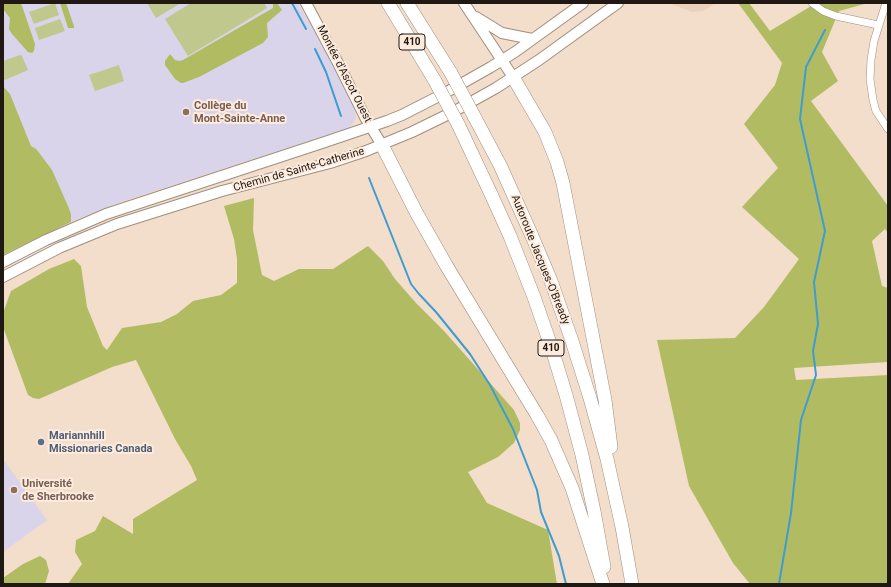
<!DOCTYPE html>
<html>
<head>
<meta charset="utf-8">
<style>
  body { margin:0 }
  #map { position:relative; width:891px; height:587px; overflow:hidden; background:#f3ddcb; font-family:Roboto,sans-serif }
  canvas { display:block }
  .frame { position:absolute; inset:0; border:4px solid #201812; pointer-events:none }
</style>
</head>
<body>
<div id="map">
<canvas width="891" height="587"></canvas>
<div class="frame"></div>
</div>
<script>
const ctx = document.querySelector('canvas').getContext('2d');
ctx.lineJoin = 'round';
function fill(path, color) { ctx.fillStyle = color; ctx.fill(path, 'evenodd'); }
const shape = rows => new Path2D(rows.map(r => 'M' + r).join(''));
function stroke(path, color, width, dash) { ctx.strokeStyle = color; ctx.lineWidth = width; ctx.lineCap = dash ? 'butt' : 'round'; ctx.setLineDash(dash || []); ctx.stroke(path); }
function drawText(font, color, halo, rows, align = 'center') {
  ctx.font = font + ' Roboto,sans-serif'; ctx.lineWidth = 4; ctx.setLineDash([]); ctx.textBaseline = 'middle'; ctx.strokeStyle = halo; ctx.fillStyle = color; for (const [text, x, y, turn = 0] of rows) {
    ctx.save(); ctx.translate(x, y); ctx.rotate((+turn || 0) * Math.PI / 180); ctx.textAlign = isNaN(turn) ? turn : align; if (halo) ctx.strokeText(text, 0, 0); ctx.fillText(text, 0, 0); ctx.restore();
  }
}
fill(shape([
  [669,3,715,3,704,11,692,12]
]), '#ecd1ba');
fill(shape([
  [3,3,298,3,325,50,355,110,356,118,352,125,346,129,124,201,62,225,10,94,3,86],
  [3,459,47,520,3,552]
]), '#d9d4ea');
fill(shape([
  [55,3,59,15,34,24,29,12],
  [147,3,181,3,156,18],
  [191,3,264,3,267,8,188,56,165,19],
  [60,19,65,31,39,40,35,28],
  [20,55,22,56,28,70,5,80,3,78,3,61],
  [119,65,124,81,95,91,89,75]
]), '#c0c88d');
fill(shape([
  [3,3,21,3,35,44,34,51,32,53,28,52,12,34,9,29,10,18,3,9],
  [60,3,66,3,74,26,74,28,68,28],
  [273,3,277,3,282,10,267,23,268,37,263,43,199,77,183,83,181,83,175,79,165,65,165,61,170,54,175,60,179,61,183,60,273,8],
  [738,3,749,3,770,31,816,3,868,3,839,11,822,52,838,81,811,101,888,206,888,233,885,229,872,241,882,286,888,288,888,362,794,368,796,380,888,375,888,584,750,584,733,563,689,486,657,340,735,338,764,307,799,259,742,207,778,168,744,124,775,85,782,63],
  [3,86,10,94,31,146,36,149,40,154,52,170,68,206,71,214,71,222,3,255],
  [254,198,253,230,262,275,274,281,299,269,333,269,368,246,383,261,395,279,416,303,444,331,514,410,520,423,520,430,514,443,498,457,468,472,487,503,548,530,557,584,68,584,82,564,75,552,76,540,95,531,103,516,133,534,133,519,197,480,191,466,175,439,136,360,112,367,39,399,33,398,28,395,3,327,3,313,11,291,49,269,74,259,81,266,87,307,103,346,107,350,122,328,161,322,177,314,193,301,221,295,237,283,237,259,234,239,224,206],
  [40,556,46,560,49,571,45,584,3,584,3,578,23,564]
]), '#b1bc62');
stroke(shape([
  [292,3,306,29],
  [315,49,326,72,341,116],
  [369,178,411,284,419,294,436,312,470,354,490,385,513,429,537,490,541,512,559,556,566,584],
  [779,584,791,513,801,420,816,375,813,351,818,324,814,282,825,231,800,119,806,67,825,30]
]), '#3e9ccf', 2);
const street = shape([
  [812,3,823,11,836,16,878,25],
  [886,3,874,41,871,60,870,79,873,100,876,111,888,129]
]);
const secondary = shape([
  [306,3,339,65,366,119,382,145],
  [464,3,513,77],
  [476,17,502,33,532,39],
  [3,262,46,240,106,214,322,143,387,121,402,115,445,93,491,67,515,52,583,3],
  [3,277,59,248,117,224,222,191,330,163,366,151,412,132,453,112,496,88,539,60,618,3]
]);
const highway = shape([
  [388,3,435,81],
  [407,3,451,73],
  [513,77,545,132,557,162,563,183,605,400,611,447],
  [474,116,500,165,532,236,551,281,572,341,590,398,607,459,622,527,632,584],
  [458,124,491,194,510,236,534,297,551,346,566,395,582,455,594,511,604,567],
  [382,145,416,212,446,265,537,415,551,440,572,488,603,584]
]);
stroke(street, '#a18e7d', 8);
stroke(secondary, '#a18e7d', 12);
stroke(highway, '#a18e7d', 14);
stroke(street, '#fff', 7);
stroke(secondary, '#fff', 10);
stroke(highway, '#fff', 13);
const highwayBridge = shape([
  [451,73,474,116],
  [435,81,458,124]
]);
stroke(highwayBridge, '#a18e7d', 14, []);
stroke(highwayBridge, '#fff', 13);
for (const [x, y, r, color] of [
  [186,112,4,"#8d6e63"],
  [41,442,4,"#5c6f8a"],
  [14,490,4,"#8d6e63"]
]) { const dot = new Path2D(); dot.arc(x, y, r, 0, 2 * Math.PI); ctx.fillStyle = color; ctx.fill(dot); stroke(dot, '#fdebdd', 1.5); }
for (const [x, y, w] of [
  [412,42,26],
  [551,348,26]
]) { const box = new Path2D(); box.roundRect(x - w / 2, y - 8, w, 16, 3); ctx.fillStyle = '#fdebdd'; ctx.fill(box); stroke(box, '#201812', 1); }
drawText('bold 10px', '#201812', null, [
  ["410",412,42],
  ["410",551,348]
]);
drawText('11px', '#201812', '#fdebdd', [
  ["Montée d'Ascot Ouest",344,74,63],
  ["Chemin de Sainte-Catherine",299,170,-16],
  ["Autoroute Jacques-O'Bready",540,260,68]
]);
drawText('bold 11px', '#785e54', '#fdebdd', [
  ["Collège du",194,106],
  ["Mont-Sainte-Anne",194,119],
  ["Université",22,484],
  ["de Sherbrooke",22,497]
], 'left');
drawText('bold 11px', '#4e5e75', '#fdebdd', [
  ["Mariannhill",49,436],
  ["Missionaries Canada",49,449]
], 'left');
</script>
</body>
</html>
